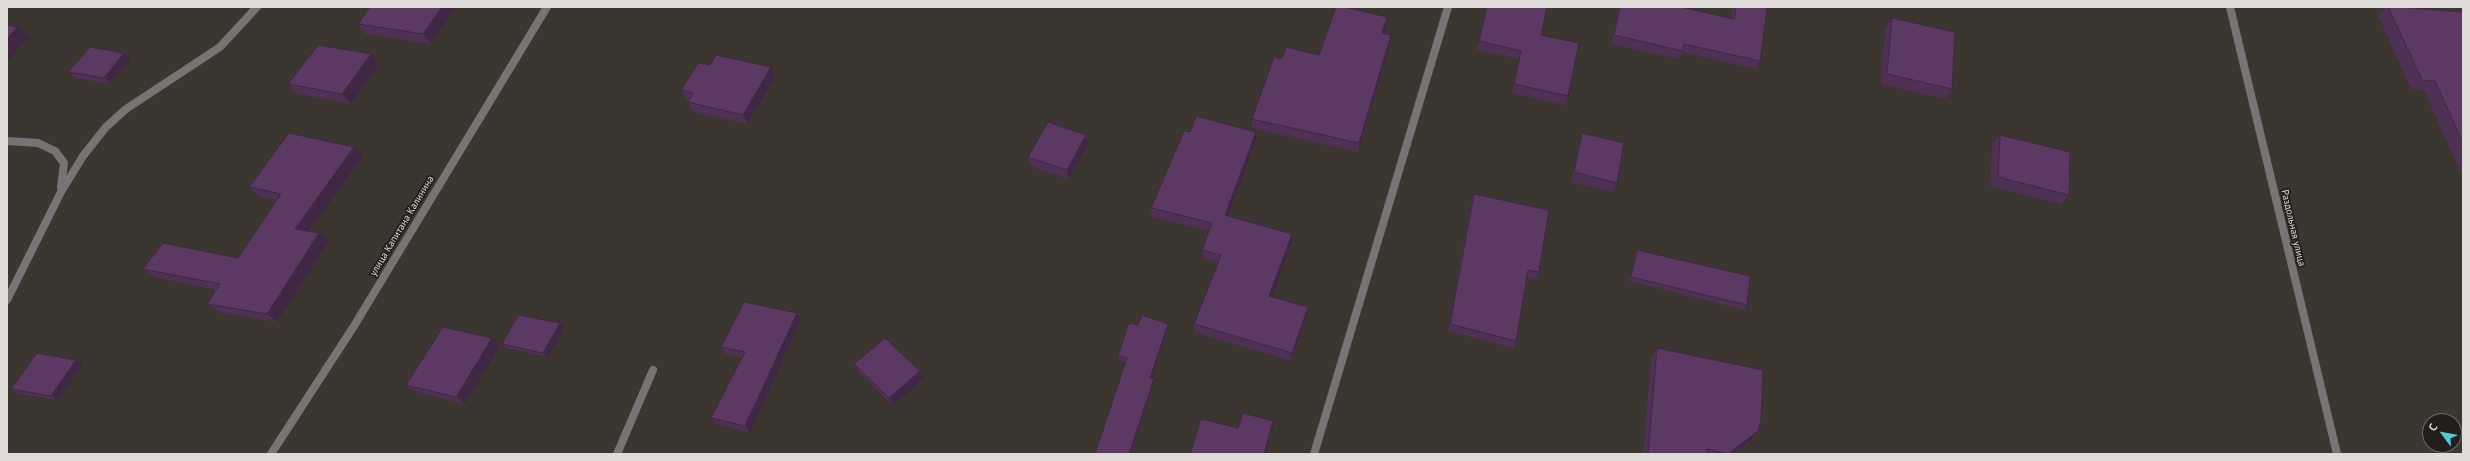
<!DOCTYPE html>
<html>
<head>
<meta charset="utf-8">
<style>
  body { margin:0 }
  #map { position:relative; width:2470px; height:461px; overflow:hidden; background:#3c3631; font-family:"PT Sans",sans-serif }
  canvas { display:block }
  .frame { position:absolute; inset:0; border:8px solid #dedbd8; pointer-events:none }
  .north { position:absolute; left:2422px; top:413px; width:40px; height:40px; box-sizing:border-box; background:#211e1c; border:1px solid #6d6a67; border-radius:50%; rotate:302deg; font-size:11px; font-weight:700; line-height:16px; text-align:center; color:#dedbd8 }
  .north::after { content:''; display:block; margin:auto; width:14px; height:18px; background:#51ccd3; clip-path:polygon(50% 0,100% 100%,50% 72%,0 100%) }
</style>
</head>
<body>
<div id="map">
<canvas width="2470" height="461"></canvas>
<div class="frame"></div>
<div class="north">С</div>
</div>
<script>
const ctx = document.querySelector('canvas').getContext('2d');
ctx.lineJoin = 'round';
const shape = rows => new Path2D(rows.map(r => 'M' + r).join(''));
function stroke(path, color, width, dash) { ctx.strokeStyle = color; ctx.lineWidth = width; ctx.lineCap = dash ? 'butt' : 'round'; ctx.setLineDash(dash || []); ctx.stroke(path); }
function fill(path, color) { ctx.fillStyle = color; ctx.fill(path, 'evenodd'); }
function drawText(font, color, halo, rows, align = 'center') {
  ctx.font = font + ' "PT Sans",sans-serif'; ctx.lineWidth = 3.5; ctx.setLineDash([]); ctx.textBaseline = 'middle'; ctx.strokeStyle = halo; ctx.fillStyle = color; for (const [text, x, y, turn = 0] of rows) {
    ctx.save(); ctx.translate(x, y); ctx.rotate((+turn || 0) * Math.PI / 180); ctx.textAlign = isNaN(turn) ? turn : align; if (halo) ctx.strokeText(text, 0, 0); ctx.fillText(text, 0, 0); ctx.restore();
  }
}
stroke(shape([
  [7,141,38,143,55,151,64,163,61,187],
  [7,300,61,192,83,156,106,127,126,109,220,47,257,7]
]), '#787474', 8);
stroke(shape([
  [2230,7,2337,454],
  [271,454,354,326,547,7],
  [617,454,653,370],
  [1314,454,1448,7]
]), '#787474', 8);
fill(shape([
  [456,7,431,44,366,34,358,24],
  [1487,7,1541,35,1568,96,1565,105,1512,93,1519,59,1477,50],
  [1619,7,1681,7,1731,18,1733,7,1767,7,1760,61,1756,69,1682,52,1679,59,1611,44],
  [2387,7,2399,7,2463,12,2463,177,2424,90,2411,89,2378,15],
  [1892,18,1952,89,1945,99,1881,84,1885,28],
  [1386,26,1383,33,1390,44,1358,152,1252,128,1252,119,1282,59,1319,55],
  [124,53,131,59,110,84,75,78,68,72],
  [379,64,351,104,298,94,288,84],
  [710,65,771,67,775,77,748,124,693,112,688,102,689,101,687,100,681,90],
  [1190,132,1256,141,1228,216,1292,234,1292,243,1271,297,1308,307,1307,315,1291,361,1194,332,1194,324,1218,263,1202,258,1202,250,1209,231,1151,217,1151,208],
  [1582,133,1617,183,1613,192,1571,182,1579,143],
  [1086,135,1088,144,1068,179,1030,166,1028,157],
  [2000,135,2069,195,2061,204,1990,186,1992,144],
  [363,156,309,231,319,233,329,241,277,322,218,312,207,304,217,290,155,277,143,269,238,258,277,200,259,196,249,187],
  [1474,194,1539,272,1537,280,1527,278,1516,341,1513,348,1448,331,1471,202],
  [1637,250,1747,305,1744,310,1629,281,1635,255],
  [797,313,801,320,750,433,716,424,711,418,742,358,726,354,721,347],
  [564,328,548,357,506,348,502,344],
  [1168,328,1152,379,1154,379,1154,383,1131,454,1095,454,1126,362,1119,361,1118,356],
  [492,338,500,346,465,404,416,392,406,385],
  [1657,348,1751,440,1732,454,1643,454,1651,358],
  [83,364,58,400,19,394,11,389],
  [854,364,920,371,924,378,893,406,858,372]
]), '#4e3154');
fill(shape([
  [442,7,456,7,431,44,423,34],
  [1387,17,1386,26,1381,42,1382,33],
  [17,27,29,37,7,62,7,39],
  [1391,35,1390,44,1358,152,1359,143],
  [124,53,131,59,110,84,104,78],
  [371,54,379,64,351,104,342,94],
  [771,67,775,77,748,124,743,115],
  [1256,132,1256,141,1225,224,1225,215],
  [1086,135,1088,144,1068,179,1067,170],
  [354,147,363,156,305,237,295,229],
  [319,233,329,241,277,322,267,314],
  [1292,234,1292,243,1269,305,1269,296],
  [1308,307,1307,315,1291,361,1292,353],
  [797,313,801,320,750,433,745,426],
  [560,323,564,328,548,357,543,353],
  [1168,324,1168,328,1151,383,1150,378],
  [492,338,500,346,465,404,456,397],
  [76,360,83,364,58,400,51,396],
  [920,371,924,378,893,406,889,398],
  [1154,379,1154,383,1131,454,1129,454],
  [1273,421,1273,428,1266,454,1264,454],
  [1758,431,1751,440,1732,454,1728,454]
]), '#402845');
const building = shape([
  [370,7,442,7,423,34,358,24,370,7],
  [1336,7,1344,7,1387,17,1382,33,1391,35,1359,143,1252,119,1274,57,1282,59,1286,47,1319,55,1336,7],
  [1487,7,1547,7,1541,35,1579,43,1568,96,1514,84,1521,51,1479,41,1487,7],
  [1620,7,1681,7,1734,19,1736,7,1767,7,1760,61,1684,44,1683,51,1614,35,1620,7],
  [2388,7,2399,7,2463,12,2463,143,2435,81,2422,80,2388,7],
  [1892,18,1955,32,1952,89,1887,74,1892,18],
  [7,25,17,27,7,39,7,25],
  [318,45,371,54,342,94,288,84,318,45],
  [90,47,124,53,104,78,68,72,90,47],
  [716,55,771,67,743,115,688,102,693,93,681,90,698,63,710,65,716,55],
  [1196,116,1256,132,1225,215,1292,234,1269,296,1308,307,1292,353,1194,324,1221,255,1202,250,1212,223,1151,208,1184,131,1190,132,1196,116],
  [1048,122,1086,135,1067,170,1028,157,1048,122],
  [289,133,354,147,295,229,319,233,267,314,207,304,220,284,143,269,163,243,238,258,281,194,249,187,289,133],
  [1582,133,1624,143,1617,183,1574,172,1582,133],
  [2000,135,2070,152,2069,195,1998,177,2000,135],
  [1474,194,1549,210,1539,272,1528,270,1516,341,1450,324,1474,194],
  [1637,250,1750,276,1747,305,1631,277,1637,250],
  [744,302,797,313,745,426,711,418,745,352,721,347,744,302],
  [518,315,560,323,543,353,502,344,518,315],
  [1142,315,1168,324,1150,378,1154,379,1129,454,1095,454,1127,358,1118,356,1129,323,1138,325,1142,315],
  [443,327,492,338,456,397,406,385,443,327],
  [885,338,920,371,889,398,854,364,885,338],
  [1657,348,1763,370,1761,421,1758,431,1728,454,1707,449,1707,454,1648,454,1657,348],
  [37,353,76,360,51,396,11,389,37,353],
  [1243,413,1273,421,1264,454,1190,454,1201,419,1238,428,1243,413]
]);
fill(building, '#5b3962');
stroke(building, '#402845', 1);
drawText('10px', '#dedbd8', '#211e1c', [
  ["улица Капитана Калинина",402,226,-59],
  ["Раздольная улица",2293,228,77]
]);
</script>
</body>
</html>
